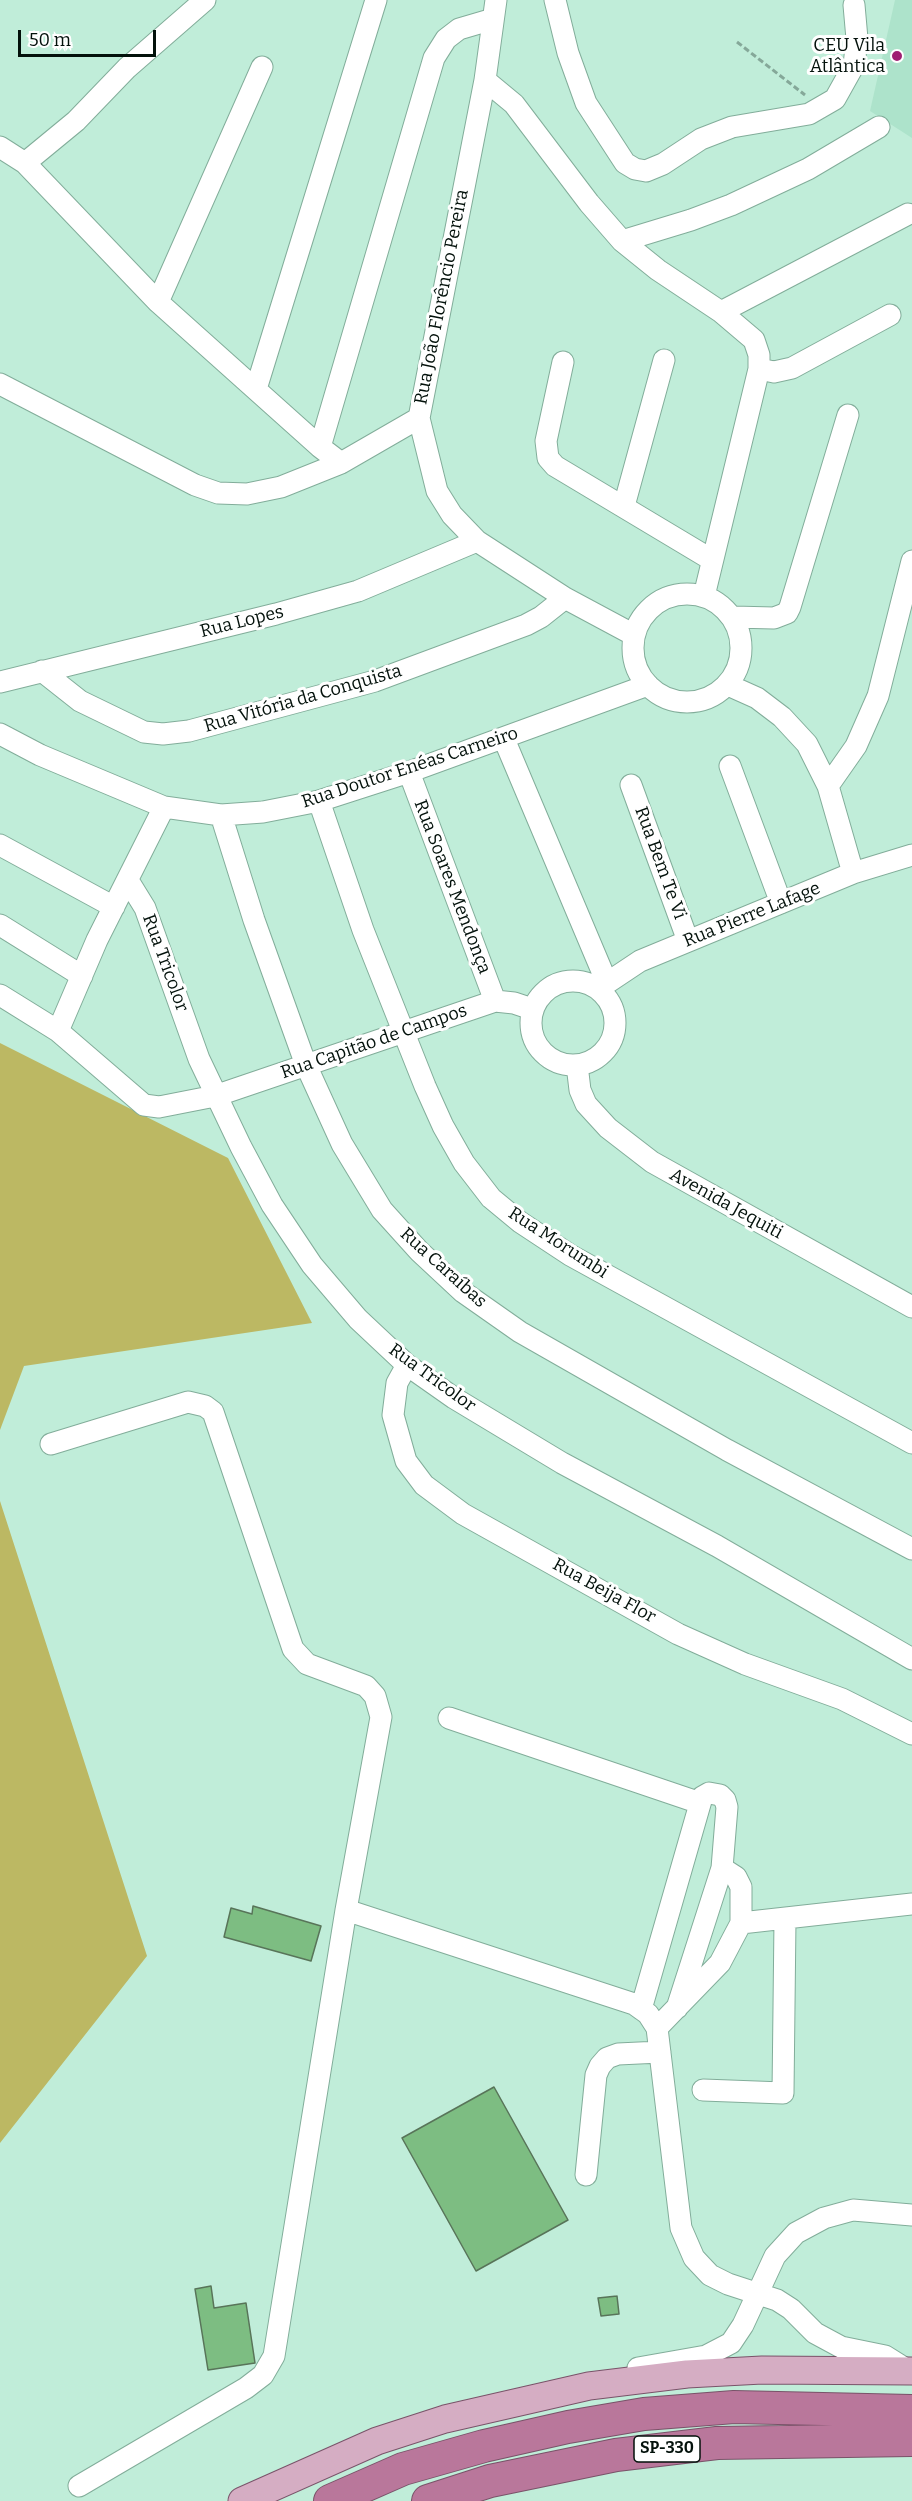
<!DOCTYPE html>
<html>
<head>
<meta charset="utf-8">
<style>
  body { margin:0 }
  #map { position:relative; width:912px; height:2501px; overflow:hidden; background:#c0edd9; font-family:Bitter,serif }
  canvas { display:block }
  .scale { position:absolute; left:18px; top:30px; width:138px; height:27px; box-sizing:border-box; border:3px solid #03110b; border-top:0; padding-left:8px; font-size:18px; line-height:21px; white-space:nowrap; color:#03110b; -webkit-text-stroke:4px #fff; paint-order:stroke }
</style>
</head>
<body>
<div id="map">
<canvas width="912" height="2501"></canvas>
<div class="scale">50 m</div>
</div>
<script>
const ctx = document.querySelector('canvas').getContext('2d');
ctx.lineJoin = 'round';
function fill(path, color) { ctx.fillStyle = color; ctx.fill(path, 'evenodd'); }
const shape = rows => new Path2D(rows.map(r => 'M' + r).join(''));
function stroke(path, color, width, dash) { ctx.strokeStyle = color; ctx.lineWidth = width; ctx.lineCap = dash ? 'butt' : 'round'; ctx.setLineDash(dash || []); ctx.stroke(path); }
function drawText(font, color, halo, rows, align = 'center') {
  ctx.font = font + ' Bitter,serif'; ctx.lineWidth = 6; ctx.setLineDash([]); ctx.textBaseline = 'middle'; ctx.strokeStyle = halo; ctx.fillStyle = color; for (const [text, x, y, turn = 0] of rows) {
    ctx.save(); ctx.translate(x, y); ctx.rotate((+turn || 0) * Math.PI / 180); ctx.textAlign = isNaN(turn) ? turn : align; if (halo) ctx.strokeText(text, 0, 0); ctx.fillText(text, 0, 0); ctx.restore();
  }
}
fill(shape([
  [895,0,912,0,912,138,870,111]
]), '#ade3cb');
fill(shape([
  [0,1043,228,1158,312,1323,24,1366,0,1430],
  [0,1501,147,1956,0,2143]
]), '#bcb863');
const building = shape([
  [253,1906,321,1926,311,1961,224,1937,231,1908,252,1914,253,1906],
  [494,2087,568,2220,476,2271,402,2138,494,2087],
  [211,2286,214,2308,246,2303,255,2363,208,2370,195,2289,211,2286],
  [617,2296,619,2314,601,2316,598,2298,617,2296]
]);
fill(building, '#7dbd82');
stroke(building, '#587459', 1.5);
const minor = shape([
  [496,0,485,80,419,418,437,491,452,515,477,541,565,598,634,635],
  [555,0,568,53,586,103,625,163,635,169,646,171,663,164,701,139,732,127,809,114,835,99,854,65,857,39,854,5],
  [485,80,514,104,589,203,622,241,658,270,721,312,754,340,759,355,759,369,704,596],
  [0,147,25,163,158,302,320,447,341,463],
  [25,163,76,121,127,68,205,0],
  [622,241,691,220,731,205,808,169,879,127],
  [158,302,262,67],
  [721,312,908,214],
  [563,362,546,441,548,458,555,466,712,560],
  [759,369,774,372,792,368,890,315],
  [0,384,195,485,218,493,247,494,281,487,341,463,419,418],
  [256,389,376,0],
  [320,447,434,58,446,39,459,29,493,19],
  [624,506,664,360],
  '633 648a54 54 0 1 1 108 0a54 54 0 1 1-108 0Z',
  [733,617,774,618,787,613,790,607,848,415],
  [42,671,80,701,144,732,163,734,189,731,375,681,526,625,541,617,565,598],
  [0,682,276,614,358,591,477,541],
  [728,685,757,698,782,717,807,744,828,786,853,873],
  [0,734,40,755,164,807,221,815,263,812,319,801,409,772,648,685],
  [504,739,607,983],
  [730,766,781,903],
  [409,772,495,1001],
  [631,785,688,941],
  [828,786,856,746,878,696,912,561],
  [319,801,363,930,425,1086,443,1126,464,1163,491,1198,520,1222,570,1255,912,1443],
  [221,815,254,920,306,1065,342,1144,382,1210,419,1251,463,1292,520,1332,727,1450,912,1549],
  [0,845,114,907],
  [129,882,145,908,199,1059,241,1147,272,1205,312,1265,358,1319,407,1365,454,1398,562,1463,717,1546,912,1659],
  [0,925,82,976],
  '531 1023a42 42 0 1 1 84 0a42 42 0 1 1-84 0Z',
  [601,992,607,983,640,961,853,873,912,855],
  [0,995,58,1031,144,1105,159,1107,215,1096,495,1001,514,1003,532,1009],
  [58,1031,97,940,164,807],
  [577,1065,580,1090,586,1104,608,1128,652,1162,912,1307],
  [407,1365,397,1383,393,1415,406,1461,424,1485,463,1514,678,1634,745,1664,842,1699,912,1734],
  [51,1444,188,1402,205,1406,213,1412,293,1649,307,1664,366,1686,375,1696,381,1717,346,1910,274,2356,263,2375,246,2388,79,2486],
  [449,1718,700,1803],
  [346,1910,634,2004,648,2014,657,2028,681,2228,694,2258,710,2275,728,2284,777,2300,791,2309,815,2333,841,2347,885,2356,909,2371],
  [741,1923,912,1904],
  [677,2008,722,1868],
  [641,2009,702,1797,709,1793,720,1795,725,1800,727,1807,722,1868,736,1877,741,1887,741,1923,720,1963,657,2028],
  [703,2090,783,2093,785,1920],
  [586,2175,596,2075,600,2066,607,2058,618,2054,660,2052],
  [638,2368,706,2356,731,2343,743,2325,775,2256,796,2233,824,2218,853,2210,912,2215]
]);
const major = shape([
  [242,2501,377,2441,445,2419,589,2386,687,2374,762,2370,912,2371]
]);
const highway = shape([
  [330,2501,403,2469,484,2446,568,2427,644,2414,734,2407,912,2411],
  [428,2501,490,2481,616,2455,717,2443,912,2440]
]);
stroke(minor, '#82ad9a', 23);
stroke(major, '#795369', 29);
stroke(highway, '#795369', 34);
stroke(shape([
  [737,42,805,95]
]), '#85a899', 3, [6, 3]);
stroke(minor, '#fff', 21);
stroke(major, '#d5adc3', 27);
stroke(highway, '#b9779b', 32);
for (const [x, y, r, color] of [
  [897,56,6,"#9f1f73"]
]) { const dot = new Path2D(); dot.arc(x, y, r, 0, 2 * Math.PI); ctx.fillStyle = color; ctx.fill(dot); stroke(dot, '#fff', 2); }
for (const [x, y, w] of [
  [667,2449,66]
]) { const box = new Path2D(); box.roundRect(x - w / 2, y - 13, w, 26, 4.5); ctx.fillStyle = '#fff'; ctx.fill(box); stroke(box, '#03110b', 1.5); }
drawText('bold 16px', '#03110b', null, [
  ["SP-330",667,2449]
]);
drawText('18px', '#03110b', '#fff', [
  ["CEU Vila",885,46],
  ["Atlântica",885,67]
], 'right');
drawText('18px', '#03110b', '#fff', [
  ["Rua João Florêncio Pereira",442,297,-79],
  ["Rua Lopes",242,622,-14],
  ["Rua Vitória da Conquista",303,699,-16],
  ["Rua Doutor Enéas Carneiro",410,768,-18],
  ["Rua Bem Te Vi",660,863,70],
  ["Rua Soares Mendonça",452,887,69],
  ["Rua Pierre Lafage",752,915,-22],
  ["Rua Tricolor",165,963,70],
  ["Rua Capitão de Campos",374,1042,-19],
  ["Avenida Jequiti",726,1204,29],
  ["Rua Morumbi",558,1243,33],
  ["Rua Caraíbas",443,1268,42],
  ["Rua Tricolor",432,1378,36],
  ["Rua Beija Flor",604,1591,29]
]);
</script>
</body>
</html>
